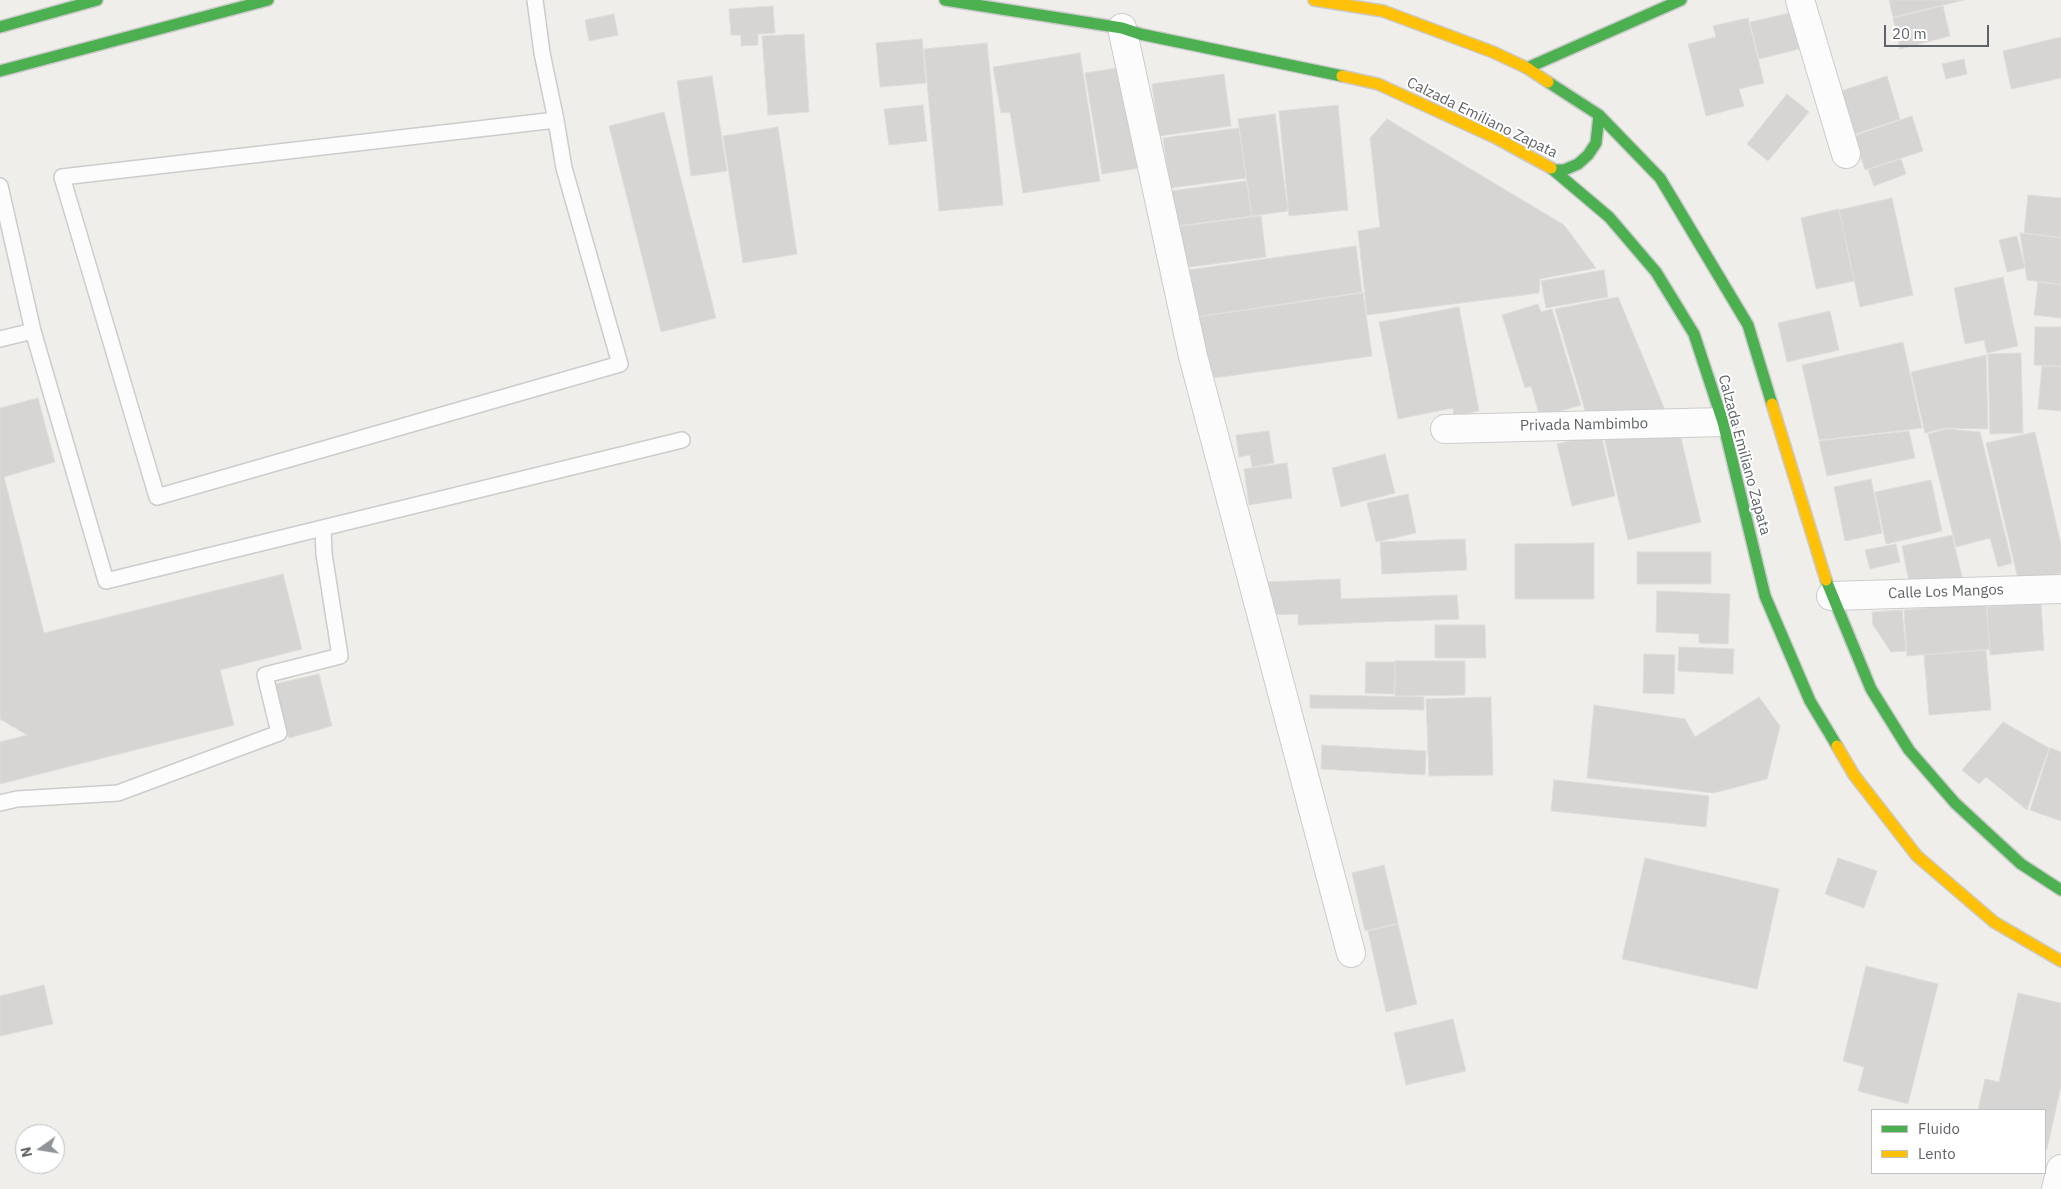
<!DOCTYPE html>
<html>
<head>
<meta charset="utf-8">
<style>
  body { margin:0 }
  #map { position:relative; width:2061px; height:1189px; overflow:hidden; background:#efeeea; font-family:"IBM Plex Sans",sans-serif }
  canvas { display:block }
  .legend { position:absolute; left:1871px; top:1109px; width:175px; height:65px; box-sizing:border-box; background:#fff; border:1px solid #bfc1c3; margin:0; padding:6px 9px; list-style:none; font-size:15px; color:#5f6368 }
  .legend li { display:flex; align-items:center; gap:10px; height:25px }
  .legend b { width:25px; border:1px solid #bfc1c3 }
  .north { position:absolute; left:15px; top:1124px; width:50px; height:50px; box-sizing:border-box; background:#fff; border:1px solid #bfc1c3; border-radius:50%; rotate:257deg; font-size:14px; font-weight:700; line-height:20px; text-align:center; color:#5f6368 }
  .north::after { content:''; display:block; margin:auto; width:18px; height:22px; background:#919496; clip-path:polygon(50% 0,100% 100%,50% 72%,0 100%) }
  .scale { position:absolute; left:1884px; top:25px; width:105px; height:22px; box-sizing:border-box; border:2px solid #5f6368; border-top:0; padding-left:6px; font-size:15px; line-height:18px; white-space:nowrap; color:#5f6368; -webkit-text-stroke:4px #fff; paint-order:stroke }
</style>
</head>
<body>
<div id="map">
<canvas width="2061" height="1189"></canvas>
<ul class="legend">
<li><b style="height:6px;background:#4caf50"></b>Fluido</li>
<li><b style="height:6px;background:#ffc107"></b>Lento</li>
</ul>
<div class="north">N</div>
<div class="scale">20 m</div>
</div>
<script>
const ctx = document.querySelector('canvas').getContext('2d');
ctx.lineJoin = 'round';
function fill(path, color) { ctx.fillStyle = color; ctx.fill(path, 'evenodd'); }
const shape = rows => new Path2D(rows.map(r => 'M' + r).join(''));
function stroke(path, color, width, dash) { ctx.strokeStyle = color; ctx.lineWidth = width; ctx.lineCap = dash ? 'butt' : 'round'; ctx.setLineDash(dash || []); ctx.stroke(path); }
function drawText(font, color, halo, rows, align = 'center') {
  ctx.font = font + ' "IBM Plex Sans",sans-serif'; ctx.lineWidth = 4; ctx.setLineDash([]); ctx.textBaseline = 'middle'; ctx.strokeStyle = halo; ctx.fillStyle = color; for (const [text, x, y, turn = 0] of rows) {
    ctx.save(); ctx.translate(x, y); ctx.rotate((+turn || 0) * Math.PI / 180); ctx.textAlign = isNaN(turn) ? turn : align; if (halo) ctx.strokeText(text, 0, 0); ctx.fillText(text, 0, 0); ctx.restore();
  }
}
const building = shape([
  [1889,0,1964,0,1893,17,1889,0],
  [773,6,775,33,758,34,758,45,741,46,741,35,731,35,729,9,773,6],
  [1943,6,1950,36,1900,49,1893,18,1943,6],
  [1790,13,1799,49,1759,59,1750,22,1790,13],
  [614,14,618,35,589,41,585,20,614,14],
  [1748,18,1764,83,1739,89,1744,106,1706,116,1688,44,1716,37,1713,26,1748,18],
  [804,34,809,112,768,115,762,36,804,34],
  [2061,37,2061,78,2011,89,2003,51,2061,37],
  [922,39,926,83,880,87,876,43,922,39],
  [987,43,1003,205,939,211,924,49,987,43],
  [1080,53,1100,181,1023,193,1010,112,1001,113,993,67,1080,53],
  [1964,59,1967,74,1946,79,1942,64,1964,59],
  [1124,67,1140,168,1102,174,1085,73,1124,67],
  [1224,74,1231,126,1159,136,1152,84,1224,74],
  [712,76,727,171,691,176,677,81,712,76],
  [1887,76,1900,119,1855,134,1841,91,1887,76],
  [1787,94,1809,112,1768,161,1747,144,1787,94],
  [923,105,927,141,889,145,884,109,923,105],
  [1338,105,1348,210,1289,216,1279,111,1338,105],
  [664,112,716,318,661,332,609,126,664,112],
  [1275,114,1288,211,1252,216,1238,119,1275,114],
  [1912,116,1923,151,1865,170,1854,136,1912,116],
  [1387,119,1564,225,1596,268,1540,279,1539,293,1367,315,1358,231,1380,227,1370,138,1387,119],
  [778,127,797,254,743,263,723,136,778,127],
  [1239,128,1246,178,1170,188,1163,138,1239,128],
  [1901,159,1906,174,1874,186,1868,170,1901,159],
  [1246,181,1252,216,1176,226,1171,191,1246,181],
  [2028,195,2061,198,2061,237,2024,233,2028,195],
  [1892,198,1913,295,1860,307,1839,210,1892,198],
  [1839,209,1854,281,1816,289,1801,218,1839,209],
  [1261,216,1266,257,1182,268,1176,227,1261,216],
  [2020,233,2061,238,2061,284,2027,280,2020,233],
  [2017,236,2025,268,2007,272,1999,240,2017,236],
  [1356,246,1362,292,1195,317,1189,270,1356,246],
  [1604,270,1608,297,1546,308,1541,281,1604,270],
  [2003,277,2018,346,1987,353,1984,340,1965,344,1954,288,2003,277],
  [2038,282,2061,285,2061,318,2034,315,2038,282],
  [1363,293,1372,356,1207,379,1198,317,1363,293],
  [1618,297,1665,410,1587,417,1555,309,1618,297],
  [1538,304,1541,312,1552,309,1581,405,1540,417,1531,386,1525,388,1502,315,1538,304],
  [1459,307,1479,411,1454,416,1453,408,1398,419,1379,322,1459,307],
  [1830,311,1839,350,1787,362,1778,323,1830,311],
  [2035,327,2061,327,2061,366,2034,365,2035,327],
  [1903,342,1922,428,1819,440,1802,365,1903,342],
  [2021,353,2023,433,1990,434,1988,354,2021,353],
  [1986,355,1988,429,1945,428,1925,433,1911,372,1986,355],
  [2042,366,2061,367,2061,411,2038,409,2042,366],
  [38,398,55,462,4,477,44,633,283,574,302,649,220,670,234,725,0,784,0,742,27,735,0,719,0,408,38,398],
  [1947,429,1980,432,2012,563,1998,567,1990,538,1956,547,1928,434,1947,429],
  [1679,430,1701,522,1628,540,1603,433,1679,430],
  [1269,431,1274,463,1252,467,1250,455,1239,457,1236,435,1269,431],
  [1909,431,1915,458,1827,476,1819,441,1909,431],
  [2035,432,2061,545,2061,573,2019,583,1986,443,2035,432],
  [1601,434,1615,496,1572,506,1557,444,1601,434],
  [1385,454,1395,493,1341,507,1332,468,1385,454],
  [1287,463,1292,498,1249,505,1244,469,1287,463],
  [1871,479,1882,533,1845,541,1834,487,1871,479],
  [1931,480,1942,531,1886,544,1875,492,1931,480],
  [1408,494,1416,533,1376,542,1367,503,1408,494],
  [1952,535,1963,581,1911,592,1902,546,1952,535],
  [1465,539,1467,570,1382,574,1380,542,1465,539],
  [1594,543,1594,599,1515,599,1515,544,1594,543],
  [1896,544,1900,562,1870,569,1865,550,1896,544],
  [1637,552,1711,552,1711,584,1637,584,1637,552],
  [1340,579,1341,599,1457,595,1459,619,1298,625,1298,614,1264,615,1263,582,1340,579],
  [1657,591,1730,594,1728,644,1699,643,1699,634,1656,632,1657,591],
  [1986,603,1990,649,1907,656,1904,610,1986,603],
  [2041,603,2044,650,1990,655,1987,607,2041,603],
  [1902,610,1906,651,1891,652,1873,625,1872,612,1902,610],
  [1435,625,1485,625,1486,658,1435,658,1435,625],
  [1679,647,1734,649,1733,674,1678,671,1679,647],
  [1986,650,1991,710,1929,715,1924,655,1986,650],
  [1644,654,1675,655,1674,694,1643,693,1644,654],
  [1395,661,1465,661,1465,695,1395,696,1395,661],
  [1366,662,1395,662,1394,694,1365,693,1366,662],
  [319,674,332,726,289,738,275,684,319,674],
  [1310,695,1424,697,1424,710,1310,708,1310,695],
  [1491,697,1493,775,1429,776,1426,699,1491,697],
  [1759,697,1780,726,1767,779,1714,793,1587,778,1594,705,1685,719,1695,737,1759,697],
  [2003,722,2049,748,2027,810,1986,777,1979,784,1962,770,2003,722],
  [1322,745,1426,751,1425,775,1321,769,1322,745],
  [2050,748,2061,752,2061,821,2030,810,2050,748],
  [1554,780,1709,796,1706,827,1551,811,1554,780],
  [1645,858,1779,889,1757,989,1622,959,1645,858],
  [1838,858,1877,871,1864,908,1825,894,1838,858],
  [1384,865,1398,923,1365,931,1352,873,1384,865],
  [1398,924,1417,1004,1386,1012,1368,931,1398,924],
  [1866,966,1938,984,1908,1104,1858,1091,1864,1067,1843,1061,1866,966],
  [44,985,53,1024,0,1036,0,996,44,985],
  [2018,993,2061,1003,2061,1086,2047,1149,2045,1149,2045,1110,1978,1110,1985,1079,1999,1082,2018,993],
  [1453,1019,1466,1071,1406,1085,1394,1033,1453,1019]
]);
fill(building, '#d6d5d3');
stroke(building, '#deddd9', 1);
const lane = shape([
  [535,0,542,53,556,120,564,168,620,364,157,497,62,177,556,120],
  [0,186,33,331,0,339],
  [33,331,106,581,682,440],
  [0,803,17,799,118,793,279,733,265,675,340,656,324,554,323,528]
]);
const street = shape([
  [1800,0,1846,154],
  [1122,28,1193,356,1351,953],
  [1445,429,1723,422],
  [1831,596,2061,589],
  [2056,1189,2061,1169]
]);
const fast = shape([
  [945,0,1122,28,1140,34,1342,76],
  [0,27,97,0],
  [1527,68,1681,0],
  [0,71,268,0],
  [1548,82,1599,115,1660,178,1748,325,1772,404],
  [1551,168,1609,217,1656,272,1694,334,1723,422,1765,596,1810,701,1837,746],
  [1555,170,1564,170,1578,164,1588,155,1596,143,1599,115],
  [1826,580,1871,689,1909,750,1955,803,2021,864,2061,890]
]);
const slow = shape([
  [1314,0,1383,11,1493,52,1527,68,1548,82],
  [1342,76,1378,84,1496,138,1551,168],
  [1772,404,1826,580],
  [1837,746,1854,775,1917,856,1994,922,2061,961]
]);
stroke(lane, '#cbcccc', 18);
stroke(street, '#cbcccc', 30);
stroke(fast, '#cacacb', 14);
stroke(slow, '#cacacb', 14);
stroke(lane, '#fdfcfc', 15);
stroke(street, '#fdfcfc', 28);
stroke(fast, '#4caf50', 11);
stroke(slow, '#ffc107', 11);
drawText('15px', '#5f6368', '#fff', [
  ["Calzada Emiliano Zapata",1482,118,26],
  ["Privada Nambimbo",1584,425,-1],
  ["Calzada Emiliano Zapata",1744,455,75],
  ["Calle Los Mangos",1946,592,-2]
]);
</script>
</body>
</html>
